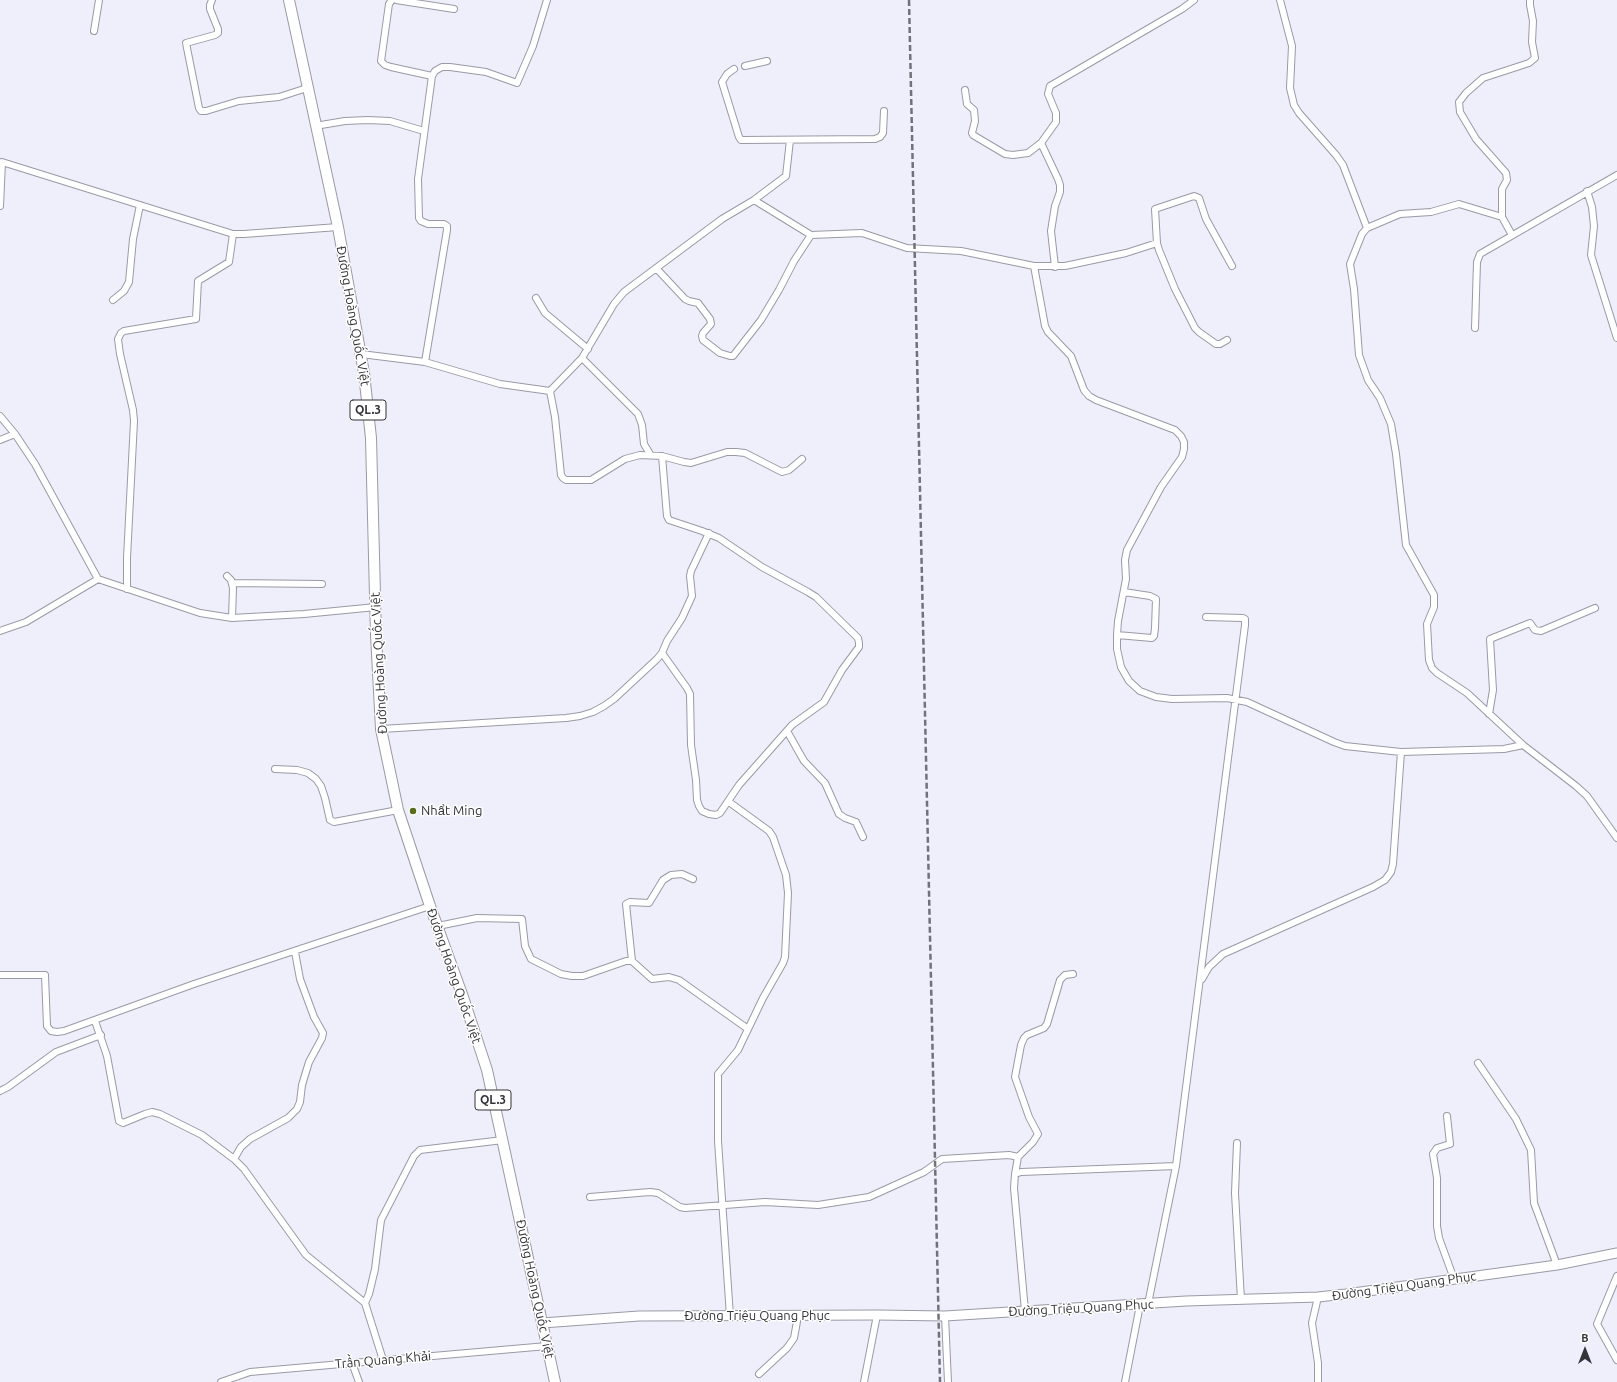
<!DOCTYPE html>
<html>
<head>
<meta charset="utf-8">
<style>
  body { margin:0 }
  #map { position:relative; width:1617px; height:1382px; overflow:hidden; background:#eeeffb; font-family:Ubuntu,sans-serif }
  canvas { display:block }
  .north { position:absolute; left:1565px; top:1330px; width:40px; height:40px; -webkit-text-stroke:3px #fff; paint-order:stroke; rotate:0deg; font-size:11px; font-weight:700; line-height:16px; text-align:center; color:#333338 }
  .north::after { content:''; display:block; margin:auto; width:14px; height:18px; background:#333338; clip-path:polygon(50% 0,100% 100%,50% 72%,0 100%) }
</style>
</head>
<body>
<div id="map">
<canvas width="1617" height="1382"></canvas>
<div class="north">B</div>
</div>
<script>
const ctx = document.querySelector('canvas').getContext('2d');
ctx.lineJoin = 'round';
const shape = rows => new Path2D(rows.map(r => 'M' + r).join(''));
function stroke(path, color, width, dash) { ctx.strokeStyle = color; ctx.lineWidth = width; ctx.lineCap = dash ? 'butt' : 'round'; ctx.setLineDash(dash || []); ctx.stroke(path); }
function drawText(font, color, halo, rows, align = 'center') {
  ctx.font = font + ' Ubuntu,sans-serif'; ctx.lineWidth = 3; ctx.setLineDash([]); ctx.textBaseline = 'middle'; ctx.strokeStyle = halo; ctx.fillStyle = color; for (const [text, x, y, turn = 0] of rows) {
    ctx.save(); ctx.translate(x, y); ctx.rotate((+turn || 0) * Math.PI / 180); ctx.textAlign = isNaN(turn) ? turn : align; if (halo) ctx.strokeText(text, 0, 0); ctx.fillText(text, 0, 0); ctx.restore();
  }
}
const minor = shape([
  [212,0,210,5,210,9,218,29,218,33,215,35,186,43,199,108,201,111,206,111,239,101,279,97,307,88],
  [392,0,389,4,381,61,385,65,391,67,432,76],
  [396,0,454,9],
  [1280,0,1292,46,1290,88,1294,105,1299,113,1336,155,1343,165,1367,228],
  [94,31,99,0],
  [745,66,767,61],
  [734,69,727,74,722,82,739,137,741,140,875,139,880,137,883,133,884,111],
  [965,90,967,104,974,110,975,121,972,133,973,135,1005,154,1013,155,1028,153,1041,143,1056,122,1056,113,1048,94,1050,86,1182,9,1194,0],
  [315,126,345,121,368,120,390,121,424,131],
  [1041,143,1058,179,1060,185,1060,192,1055,206,1051,231,1055,267],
  [1587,191,1592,207,1594,226,1591,255,1617,338],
  [754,200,811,235,862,233,907,248,961,251,1034,266,1065,266,1126,253,1157,243],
  [0,206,2,162,233,234,244,234,338,227],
  [1502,217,1459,204,1431,212,1400,214,1367,228,1362,234,1350,264,1354,289,1359,355,1368,380,1380,398,1391,424,1396,454,1406,545,1434,595,1434,607,1427,624,1429,660,1432,668,1437,673,1467,693,1523,745,1576,786,1587,796,1617,838],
  [1512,235,1502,217,1502,189,1507,180,1506,173,1476,139,1460,112,1459,102,1466,93,1483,78,1529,63,1535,58,1532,42,1533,21,1530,5,1530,0],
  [1034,266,1045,326,1048,332,1071,356,1084,390,1089,396,1096,400,1175,430,1181,436,1184,442,1184,449,1182,457,1161,487,1127,550,1125,560,1126,579,1118,621,1117,635,1117,649,1121,667,1129,681,1140,691,1156,697,1172,699,1227,698,1247,702,1334,742,1345,746,1401,752,1504,749,1523,745],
  [656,268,685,299,689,301,698,303,710,319,711,324,703,333,702,336,703,340,720,353,730,356,733,356,761,320,779,290,794,261,811,235],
  [536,298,545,313,588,349],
  [113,300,124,291,129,282,133,239,140,205],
  [1475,328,1477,262,1480,254,1617,175],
  [1227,340,1220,344,1216,344,1199,332,1195,328,1175,289,1159,250,1157,243,1155,209,1194,196,1199,198,1206,219,1232,266],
  [361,354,425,362,500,384,550,391],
  [582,358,638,414,642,425,644,444,650,454],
  [425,362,447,230,447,226,444,224,428,224,421,221,419,218,418,179,432,76,435,71,442,67,450,67,486,72,517,83,533,46,547,0],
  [550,391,582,358,614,304,624,292,722,219,754,200,786,176,790,140],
  [550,391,555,417,561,475,563,478,566,480,591,480,625,459,640,455,662,456,684,462,691,463,727,452,736,452,745,453,782,472,789,470,802,459],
  [0,416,15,434,35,464,98,579,200,613,232,618,304,614,376,607],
  [0,440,15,434],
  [227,576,231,580,233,588,232,618],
  [232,583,322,584],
  [127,589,127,558,134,421,133,410,120,354,118,339,121,333,124,331,196,319,198,281,229,262,233,234],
  [0,631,26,622,98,579],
  [1117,635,1152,638,1154,636,1155,628,1156,599,1150,596,1124,592],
  [662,653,687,688,690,694,691,745,696,780,697,800,699,806,702,811,709,814,716,815,720,813,739,785,792,725,824,702,842,670,859,647,859,643,858,638,816,597,808,592,762,567,719,538,702,531,669,520,667,516,662,456],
  [1489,714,1493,690,1490,639,1530,623,1535,630,1541,631,1595,608],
  [381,729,566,718,580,716,593,712,604,706,614,699,657,659,662,653,667,641,682,618,692,596,690,576,691,571,709,533],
  [787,731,804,761,825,783,839,814,845,818,856,822,863,837],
  [275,769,297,770,308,773,316,779,321,786,325,798,330,820,334,822,398,810],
  [729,802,769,831,773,837,786,875,788,893,785,957,783,963,763,998,738,1050,718,1074,718,1141,730,1316],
  [438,926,477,918,522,919,525,946,531,959,561,974,572,976,583,976,626,961,632,961,652,979,669,977,679,980,748,1029],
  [632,961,626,904,630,902,649,903,663,880,671,875,682,874,693,879],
  [0,975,45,975,47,1026,51,1031,57,1032,64,1031,194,984,430,906],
  [1202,979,1209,967,1223,954,1373,887,1385,880,1391,872,1393,864,1401,752],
  [95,1021,107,1056,119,1121,123,1123,145,1114,152,1112,160,1114,202,1135,234,1159,244,1169,306,1255,365,1303],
  [1478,1063,1516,1119,1531,1150,1534,1203,1557,1265],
  [0,1091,8,1087,56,1052,101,1035],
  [1447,1116,1450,1144,1437,1148,1433,1154,1437,1178,1437,1226,1439,1238,1454,1279],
  [1237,1143,1235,1193,1241,1300],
  [234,1159,241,1147,250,1139,288,1118,297,1109,300,1102,302,1085,309,1062,322,1038,323,1033,314,1017,300,979,295,952],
  [1015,1174,1018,1157,1033,1142,1038,1134,1029,1117,1015,1077,1021,1045,1024,1038,1027,1035,1044,1028,1047,1024,1060,980,1065,975,1073,974],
  [590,1197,650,1192,658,1193,680,1207,685,1208,765,1202,818,1205,869,1197,924,1172,942,1159,1009,1155,1018,1157],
  [1617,1276,1597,1324,1617,1360],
  [1318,1297,1312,1323,1318,1363,1318,1382],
  [1148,1304,1176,1166,1245,625,1245,619,1243,618,1206,617],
  [1025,1311,1014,1188,1015,1174,1021,1172,1176,1166],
  [945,1316,948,1382],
  [383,1360,365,1303,369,1294,375,1269,381,1220,414,1156,420,1150,503,1140],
  [352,1363,359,1382],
  [759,1374,787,1348,794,1338,798,1316],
  [221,1382,250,1372,547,1346],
  [864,1382,877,1315],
  [1125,1382,1140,1305]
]);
const secondary = shape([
  [542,1323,639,1316,877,1315,945,1316,1186,1301,1318,1297,1346,1294,1557,1265,1617,1253]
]);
const trunk = shape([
  [289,0,338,227,364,373,371,438,376,635,381,729,398,810,430,906,463,997,487,1070,555,1382]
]);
stroke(minor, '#999aa5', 8);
stroke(secondary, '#999aa5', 11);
stroke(trunk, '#999aa5', 12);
stroke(minor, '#fff', 6);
stroke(secondary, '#fff', 9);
stroke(trunk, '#fff', 10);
stroke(shape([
  [909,0,940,1382]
]), '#717179', 2.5, [6, 3]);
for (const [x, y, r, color] of [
  [413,811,4,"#596e1d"]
]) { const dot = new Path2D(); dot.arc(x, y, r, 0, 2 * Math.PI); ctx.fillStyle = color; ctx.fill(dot); stroke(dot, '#fff', 1.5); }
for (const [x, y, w] of [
  [368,410,36],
  [493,1100,36]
]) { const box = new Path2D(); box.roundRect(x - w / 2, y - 10, w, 20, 3); ctx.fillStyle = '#fff'; ctx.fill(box); stroke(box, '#333338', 1); }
drawText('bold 12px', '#333338', null, [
  ["QL.3",368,410],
  ["QL.3",493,1100]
]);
drawText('13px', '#333338', '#fff', [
  ["Đường Hoàng Quốc Việt",353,316,80],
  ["Đường Hoàng Quốc Việt",379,663,-93],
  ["Đường Hoàng Quốc Việt",454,976,71],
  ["Đường Triệu Quang Phục",1404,1286,-8],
  ["Đường Hoàng Quốc Việt",535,1289,78],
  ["Đường Triệu Quang Phục",1081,1308,-3],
  ["Đường Triệu Quang Phục",757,1316],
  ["Trần Quang Khải",383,1360,-5]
]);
drawText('13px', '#333338', '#fff', [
  ["Nhẩt Ming",421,811]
], 'left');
</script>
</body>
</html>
